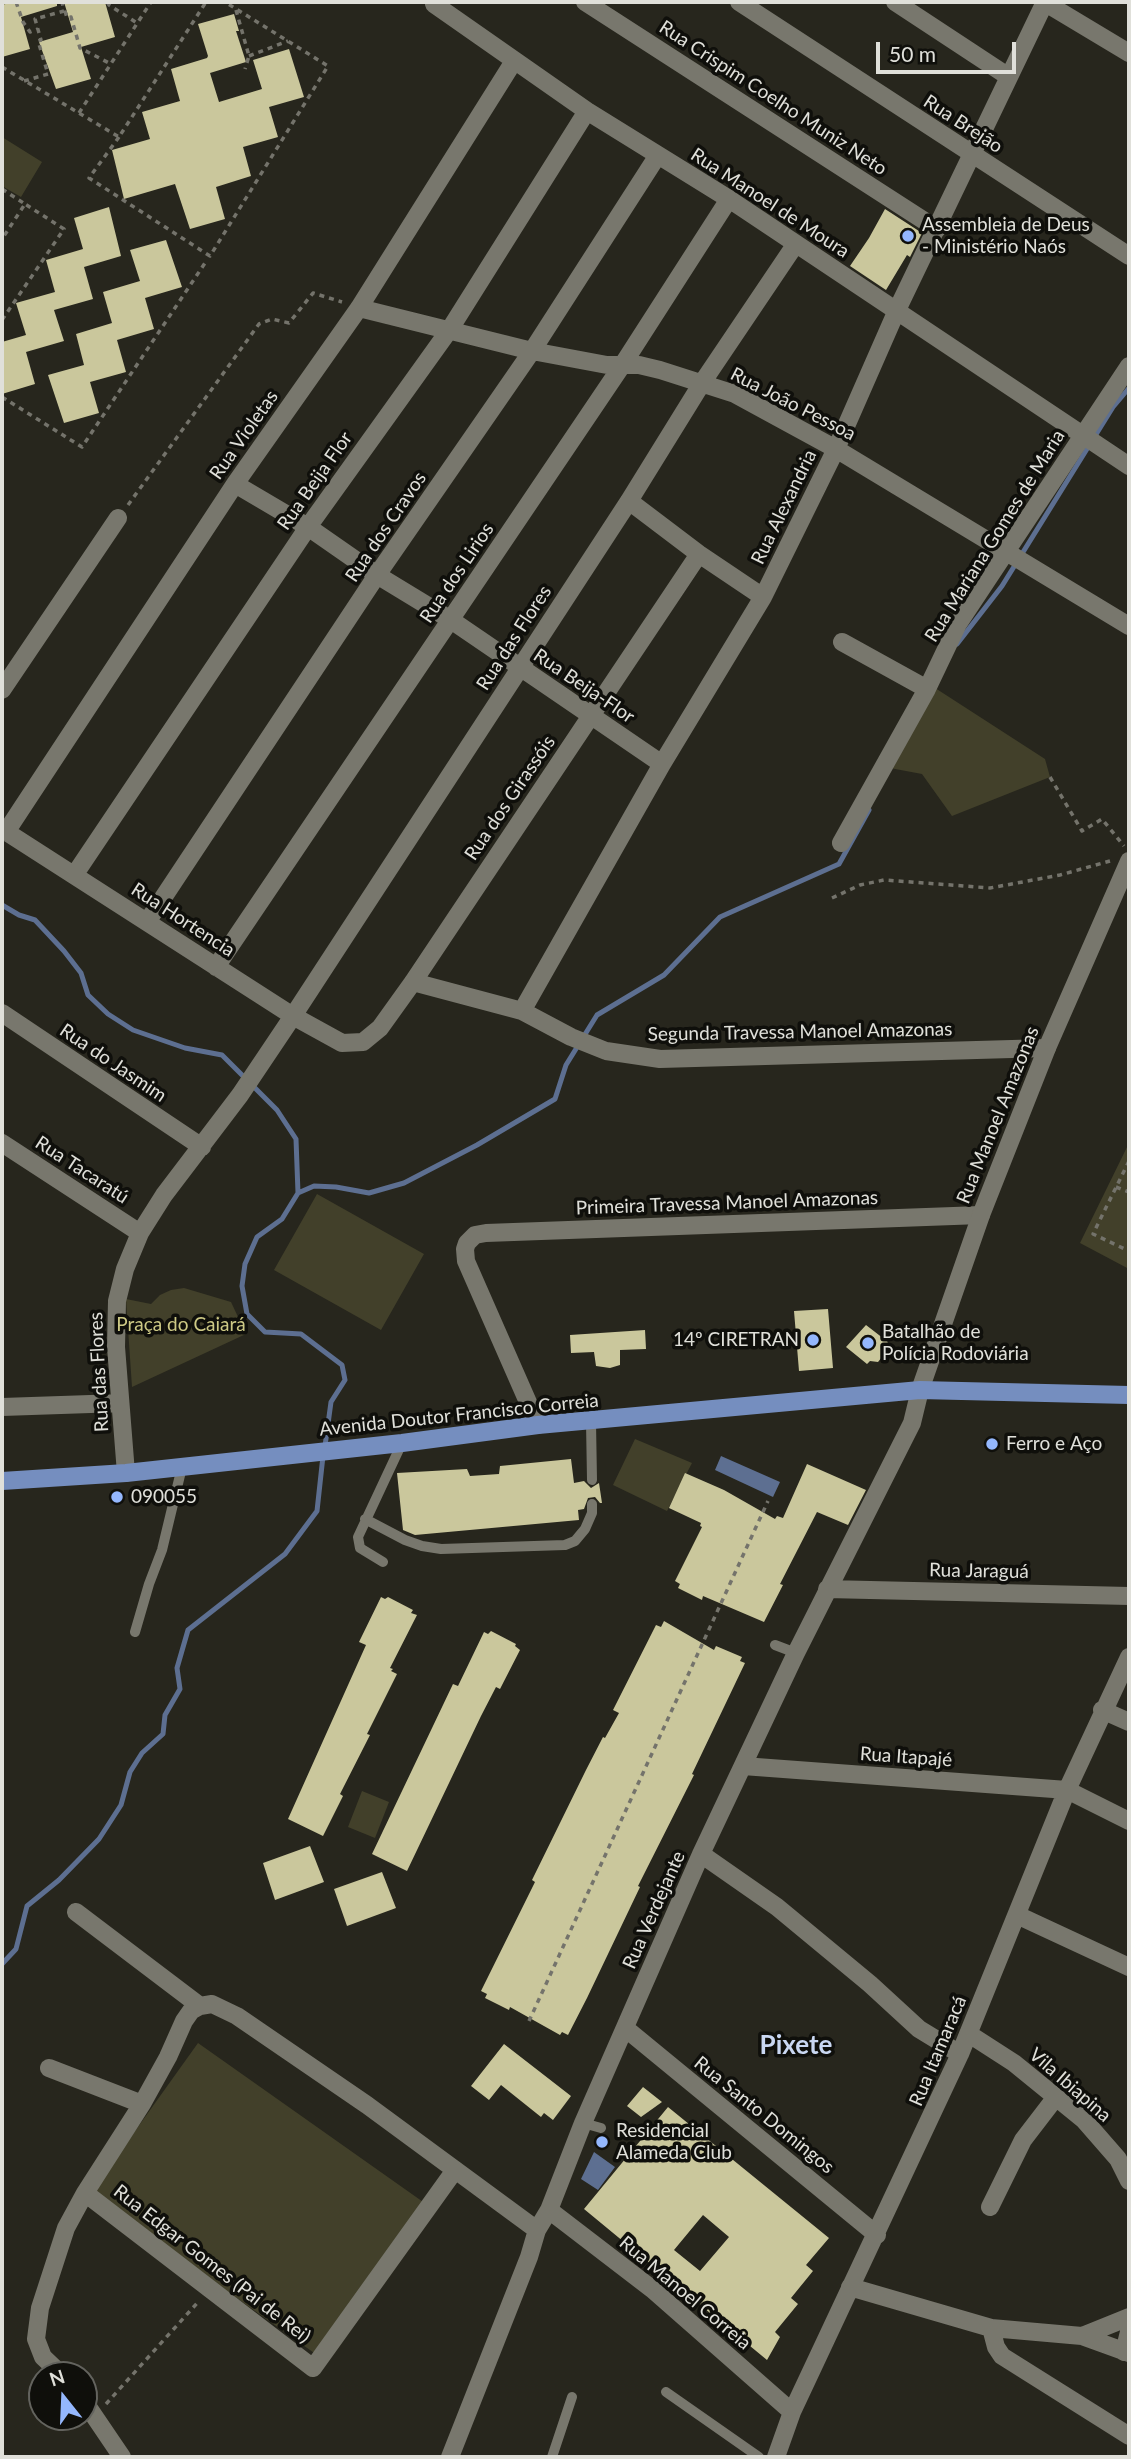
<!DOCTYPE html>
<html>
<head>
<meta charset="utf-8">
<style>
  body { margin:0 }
  #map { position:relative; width:1131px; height:2459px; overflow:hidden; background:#27261d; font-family:Lato,sans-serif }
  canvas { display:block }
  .frame { position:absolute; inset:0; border:4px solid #e0e0da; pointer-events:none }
  .north { position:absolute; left:28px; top:2361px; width:70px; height:70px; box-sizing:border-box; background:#0f0f0b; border:2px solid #63635e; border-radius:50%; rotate:342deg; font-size:19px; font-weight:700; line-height:28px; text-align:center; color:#e0e0da }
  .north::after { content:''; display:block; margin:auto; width:24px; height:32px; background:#94b7fd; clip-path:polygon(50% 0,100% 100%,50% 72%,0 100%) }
  .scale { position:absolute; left:876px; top:42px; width:140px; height:32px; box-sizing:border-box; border:4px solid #e0e0da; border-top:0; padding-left:9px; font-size:21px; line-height:24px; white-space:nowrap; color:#e0e0da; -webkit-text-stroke:5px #0f0f0b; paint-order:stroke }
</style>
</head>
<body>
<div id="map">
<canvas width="1131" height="2459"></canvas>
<div class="frame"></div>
<div class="north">N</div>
<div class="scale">50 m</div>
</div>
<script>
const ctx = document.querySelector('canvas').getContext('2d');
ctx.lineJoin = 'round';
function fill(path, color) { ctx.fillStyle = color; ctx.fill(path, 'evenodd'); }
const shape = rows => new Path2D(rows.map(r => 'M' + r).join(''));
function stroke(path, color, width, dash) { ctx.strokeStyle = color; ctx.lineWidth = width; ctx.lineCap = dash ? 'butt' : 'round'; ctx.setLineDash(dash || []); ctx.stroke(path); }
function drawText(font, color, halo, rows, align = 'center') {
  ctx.font = font + ' Lato,sans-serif'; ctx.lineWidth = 7; ctx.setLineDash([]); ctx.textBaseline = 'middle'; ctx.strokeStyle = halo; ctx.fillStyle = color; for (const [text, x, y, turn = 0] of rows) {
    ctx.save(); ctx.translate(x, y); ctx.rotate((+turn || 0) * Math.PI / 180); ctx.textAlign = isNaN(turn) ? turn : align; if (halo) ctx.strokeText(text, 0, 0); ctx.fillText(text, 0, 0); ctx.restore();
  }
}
fill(shape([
  [2,137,42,162,21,197,2,186],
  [932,686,1045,759,1050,777,952,816,922,774,890,768],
  [1129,1143,1129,1269,1080,1243],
  [317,1194,424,1254,381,1330,274,1270],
  [184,1288,231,1302,246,1334,132,1387,126,1299,151,1304,160,1295,171,1290],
  [635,1439,692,1463,667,1511,613,1485],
  [362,1791,389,1802,375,1838,348,1827],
  [198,2043,426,2204,317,2355,90,2194]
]), '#42402a');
fill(shape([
  [721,1456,780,1482,773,1497,715,1470],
  [594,2152,615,2167,598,2190,581,2179]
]), '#5d6f91');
stroke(shape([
  [957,644,1002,586,1113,407,1129,388],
  [2,905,19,915,35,920,64,951,81,973,88,995,108,1014,133,1030,185,1048,222,1055,277,1110,296,1139,298,1193],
  [325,1446,331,1402,345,1380,342,1365,301,1334,265,1332,247,1314,242,1286,245,1264,257,1237,282,1219,298,1193,314,1186,336,1187,369,1193,404,1183,477,1145,555,1099,566,1065,597,1015,664,975,720,917,839,864,869,810],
  [2,1964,16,1949,27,1906,59,1880,99,1839,121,1805,130,1772,142,1753,163,1734,165,1715,180,1689,177,1668,188,1630,285,1554,317,1511,323,1456]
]), '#5d6f91', 5);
fill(shape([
  [12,2,57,2,57,6,21,17,30,49,2,57,2,5],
  [64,2,105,2,115,37,81,47,91,79,56,89,39,42,73,32],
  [234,14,239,31,236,31,246,62,210,73,219,102,262,89,253,60,289,49,304,97,269,107,278,137,243,147,251,176,216,187,225,219,190,229,175,184,124,199,112,150,150,139,142,112,180,101,171,69,207,58,208,56,198,24],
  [109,207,121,256,84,267,93,299,54,310,64,341,26,352,35,384,2,394,2,342,26,335,16,303,55,292,46,260,83,249,74,218],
  [885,209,922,233,910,257,907,255,886,290,850,266,869,238],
  [166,240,182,287,145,298,154,329,117,340,126,372,90,382,99,413,64,423,48,375,84,365,76,334,112,323,103,292,140,281,130,250],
  [828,1309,833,1368,799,1371,794,1311],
  [866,1325,888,1342,885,1346,886,1352,878,1362,870,1361,867,1364,846,1347],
  [645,1330,646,1349,620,1350,620,1365,610,1368,596,1366,594,1352,571,1353,570,1335],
  [571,1459,574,1483,584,1481,591,1488,599,1483,602,1503,600,1503,595,1497,588,1498,584,1509,578,1510,579,1520,415,1535,403,1530,397,1473,467,1469,470,1476,499,1474,500,1466],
  [807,1464,866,1490,848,1525,817,1512,780,1584,783,1585,764,1622,703,1596,702,1600,678,1588,680,1584,675,1581,702,1527,700,1526,701,1523,669,1508,685,1473,724,1490,775,1519,777,1516,783,1518],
  [381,1597,385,1599,388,1597,413,1610,411,1613,417,1615,390,1668,393,1669,391,1671,397,1674,367,1734,370,1735,340,1794,343,1796,323,1836,288,1819,366,1645,359,1642],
  [664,1621,714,1650,716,1646,742,1657,740,1661,745,1663,692,1774,694,1775,638,1886,640,1887,587,1998,568,2035,562,2032,560,2035,510,2007,509,2010,485,1998,487,1994,481,1991,535,1882,532,1880,586,1770,603,1737,605,1738,619,1713,613,1710,656,1625,661,1627],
  [491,1631,516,1644,515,1646,520,1650,500,1689,496,1687,481,1716,407,1871,372,1854,453,1684,458,1686,484,1632,488,1634],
  [310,1846,324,1882,275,1900,263,1863],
  [382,1872,396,1908,347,1926,334,1889],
  [504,2044,571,2096,553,2120,544,2113,541,2117,501,2085,489,2100,471,2086],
  [643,2087,662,2102,641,2117,627,2106],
  [668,2107,829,2238,806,2265,813,2271,791,2298,798,2304,775,2332,780,2337,767,2360,584,2209],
  [703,2215,729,2237,700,2271,674,2250]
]), '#cac79c');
stroke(shape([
  [16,2,23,22,30,32,38,29],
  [107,2,109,5,137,23],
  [236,10,249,56,245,69],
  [65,11,67,18,71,17,80,48,111,64],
  [249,56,288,41],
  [2,67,119,137,206,2],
  [24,81,48,74,38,41,41,40,35,19,64,11,62,2],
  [79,113,151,2],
  [119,137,89,178,210,256,328,66,225,2],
  [2,189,25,204,2,239],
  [2,320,64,229,25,204],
  [2,397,82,447,207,260],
  [128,505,259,324,272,319,289,323,313,293,342,302],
  [1050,777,1082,831,1102,819,1124,846],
  [832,898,860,885,884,880,990,888,1060,875,1110,861],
  [1129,1161,1093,1234,1129,1251],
  [1116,1187,1129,1192],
  [529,2021,768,1501],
  [106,2404,199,2301]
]), '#74736b', 3.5, [5, 5]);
stroke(shape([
  [591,1422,592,1480],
  [365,1519,405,1540,422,1546,441,1549,565,1545,575,1541,585,1529,592,1513,592,1504],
  [383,1562,360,1548,358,1537,402,1443],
  [135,1632,149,1584,162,1550,182,1467],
  [775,1645,796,1653],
  [583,2123,601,2128],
  [666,2392,759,2457],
  [552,2457,572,2397]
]), '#78776d', 10);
stroke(shape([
  [585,2,937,229],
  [739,2,1129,256],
  [895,2,1009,77],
  [1044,2,1129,53],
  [434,4,587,111,729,199,1129,466],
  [359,308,532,351,607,365,639,365,660,370,735,394,836,449,1129,626],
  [235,484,308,527,377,575,451,620,662,764],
  [629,501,699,554,763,597],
  [842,642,927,689],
  [2,690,118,518],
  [2,829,293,1016,342,1043,363,1042,380,1028,413,982,699,554],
  [6,832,235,484,359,308,514,61],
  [841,843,927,689,958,624,1129,366],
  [75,874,308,527,450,329,587,111],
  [147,922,377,575,532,351,658,155],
  [216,967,623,364,729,199],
  [413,982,522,1011,571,1037,606,1051,660,1059,1047,1048],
  [522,1011,662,764,763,597,836,449,897,310,1045,2],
  [2,1013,202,1147],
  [2,1143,140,1233],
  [2,1407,120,1403],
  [538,1425,466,1261,465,1249,467,1243,475,1235,486,1233,981,1215],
  [126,1473,116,1347,117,1301,125,1269,140,1233,164,1195,240,1095,293,1016,629,501,702,383,795,245],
  [827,1589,1129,1596],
  [1102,1710,1129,1722],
  [743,1766,1067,1790,1129,1821],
  [701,1854,777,1907,870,1984,919,2029,960,2054],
  [76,1912,200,2006],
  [1017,1915,1129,1967],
  [625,2028,877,2235],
  [969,2034,1014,2063,1084,2120,1118,2159,1129,2181],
  [49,2068,142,2104],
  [85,2193,313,2368,455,2170],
  [990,2207,1023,2140,1056,2097],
  [549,2210,652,2289,792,2412],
  [850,2287,991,2328,1082,2336,1129,2353],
  [991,2328,996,2347,1002,2356,1129,2436],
  [1082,2336,1129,2317],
  [1124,2352,1129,2332],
  [62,2375,43,2357,36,2339,40,2308,66,2228,85,2193,142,2104,168,2057,184,2021,191,2011,200,2006,212,2004,237,2016,367,2105,537,2230],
  [84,2401,122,2457],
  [450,2457,529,2257,537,2230,549,2210,583,2123,701,1854,796,1653,912,1423,920,1390],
  [776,2457,792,2412,960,2054,1067,1790,1129,1657]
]), '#78776d', 18);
stroke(shape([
  [920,1390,981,1215,1047,1048,1129,861]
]), '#78776d', 18);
stroke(shape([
  [2,1481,126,1473,402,1443,538,1425,920,1390,1129,1395]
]), '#758ebf', 18);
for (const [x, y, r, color] of [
  [908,236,7,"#94b7fd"],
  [813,1340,7,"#94b7fd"],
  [868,1343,7,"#94b7fd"],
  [992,1444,7,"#94b7fd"],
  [117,1497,7,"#94b7fd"],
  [602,2142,7,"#94b7fd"]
]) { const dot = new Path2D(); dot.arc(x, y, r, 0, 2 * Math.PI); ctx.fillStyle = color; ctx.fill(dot); stroke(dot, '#0f0f0b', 2.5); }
drawText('19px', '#e0e0da', '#0f0f0b', [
  ["Rua Crispim Coelho Muniz Neto",773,98,33],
  ["Rua Brejão",963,124,33],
  ["Rua Manoel de Moura",770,203,33],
  ["Rua João Pessoa",793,404,27],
  ["Rua Violetas",244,435,-55],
  ["Rua Beija Flor",315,481,-55],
  ["Rua Alexandria",784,507,-64],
  ["Rua dos Cravos",386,527,-56],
  ["Rua Mariana Gomes de Maria",995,536,-58],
  ["Rua dos Lirios",457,573,-56],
  ["Rua das Flores",514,638,-57],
  ["Rua Beija-Flor",584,686,34],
  ["Rua dos Girassóis",510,798,-56],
  ["Rua Hortencia",183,920,33],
  ["Segunda Travessa Manoel Amazonas",800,1032,-1],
  ["Rua do Jasmim",113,1063,34],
  ["Rua Manoel Amazonas",998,1115,-68],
  ["Rua Tacaratú",82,1170,33],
  ["Primeira Travessa Manoel Amazonas",727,1203,-2],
  ["Rua das Flores",99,1372,-93],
  ["Avenida Doutor Francisco Correia",459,1415,-6],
  ["Rua Jaraguá",979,1571,1],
  ["Rua Itapajé",906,1757,4],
  ["Rua Verdejante",654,1910,-66],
  ["Rua Itamaracá",938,2051,-67],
  ["Vila Ibiapina",1070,2085,41],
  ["Rua Santo Domingos",764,2115,39],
  ["Rua Edgar Gomes (Pai de Rei)",212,2264,38],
  ["Rua Manoel Correia",685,2293,40]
]);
drawText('19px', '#e0e0da', '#0f0f0b', [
  ["Assembleia de Deus",922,225],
  ["- Ministério Naós",922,247],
  ["Batalhão de",882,1332],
  ["Polícia Rodoviária",882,1354],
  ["14º CIRETRAN",799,1340,"right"],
  ["Ferro e Aço",1006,1444],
  ["090055",131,1497],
  ["Residencial",616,2131],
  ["Alameda Club",616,2153]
], 'left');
drawText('19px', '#cdc985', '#0f0f0b', [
  ["Praça do Caiará",181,1325]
]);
drawText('bold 26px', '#c9d7f2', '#0f0f0b', [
  ["Pixete",796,2046]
]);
</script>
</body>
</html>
